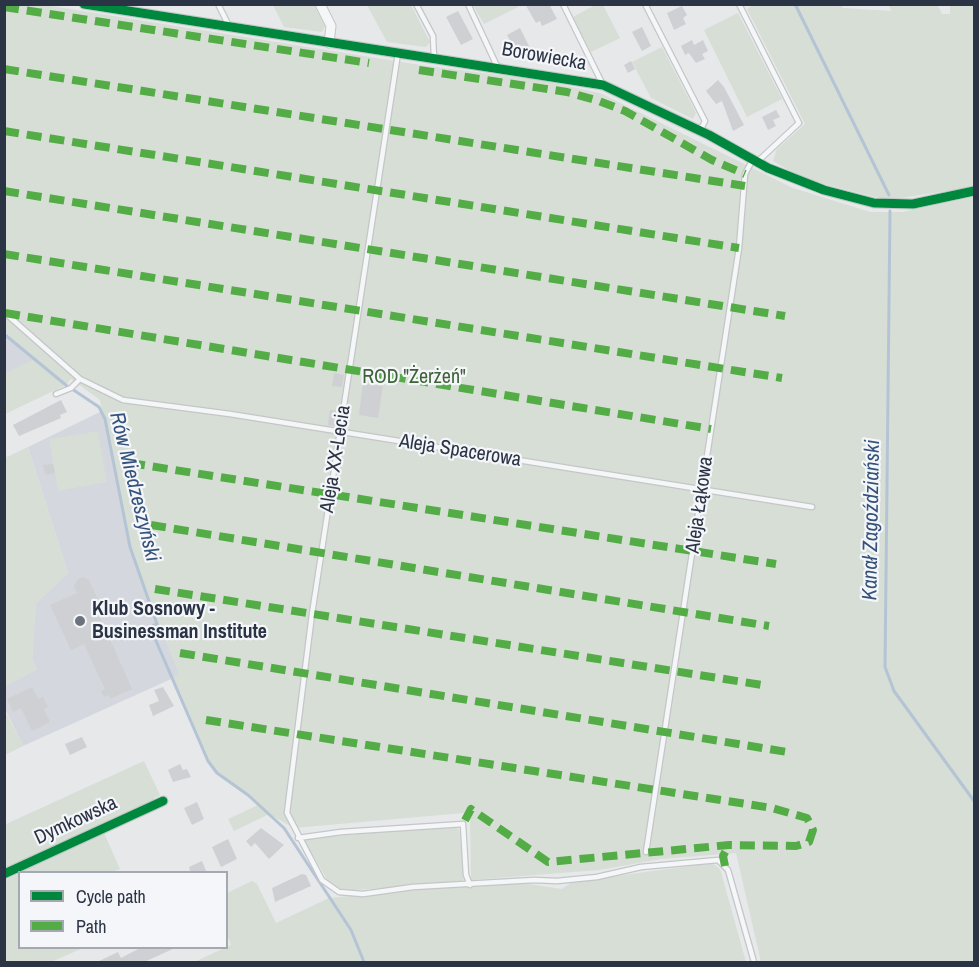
<!DOCTYPE html>
<html>
<head>
<meta charset="utf-8">
<style>
  body { margin:0 }
  #map { position:relative; width:979px; height:967px; overflow:hidden; background:#e6e8ea; font-family:"Archivo Narrow",sans-serif }
  canvas { display:block }
  .frame { position:absolute; inset:0; border:6px solid #2b3445; pointer-events:none }
  .legend { position:absolute; left:18px; top:871px; width:210px; height:78px; box-sizing:border-box; background:#f4f6f9; border:2px solid #a4a8b1; margin:0; padding:8px 10px; list-style:none; font-size:18px; color:#2b3445 }
  .legend li { display:flex; align-items:center; gap:12px; height:30px }
  .legend b { width:30px; border:2px solid #a4a8b1 }
</style>
</head>
<body>
<div id="map">
<canvas width="979" height="967"></canvas>
<div class="frame"></div>
<ul class="legend">
<li><b style="height:8px;background:#00873e"></b>Cycle path</li>
<li><b style="height:8px;background:#54ac47"></b>Path</li>
</ul>
</div>
<script>
const ctx = document.querySelector('canvas').getContext('2d');
ctx.lineJoin = 'round';
function fill(path, color) { ctx.fillStyle = color; ctx.fill(path, 'evenodd'); }
const shape = rows => new Path2D(rows.map(r => 'M' + r).join(''));
function stroke(path, color, width, dash) { ctx.strokeStyle = color; ctx.lineWidth = width; ctx.lineCap = dash ? 'butt' : 'round'; ctx.setLineDash(dash || []); ctx.stroke(path); }
function drawText(font, color, halo, rows, align = 'center') {
  ctx.font = font + ' "Archivo Narrow",sans-serif'; ctx.lineWidth = 4.5; ctx.setLineDash([]); ctx.textBaseline = 'middle'; ctx.strokeStyle = halo; ctx.fillStyle = color; for (const [text, x, y, turn = 0] of rows) {
    ctx.save(); ctx.translate(x, y); ctx.rotate((+turn || 0) * Math.PI / 180); ctx.textAlign = isNaN(turn) ? turn : align; if (halo) ctx.strokeText(text, 0, 0); ctx.fillText(text, 0, 0); ctx.restore();
  }
}
fill(shape([
  [5,335,34,360,5,374],
  [102,411,134,562,180,675,23,746,5,709,5,686,37,669,32,659,36,603,68,573,28,447]
]), '#d4d7dd');
fill(shape([
  [597,4,603,5,620,38,591,52,573,17],
  [755,4,841,4,843,8,891,11,889,5,937,4,942,14,950,14,950,5,974,5,974,187,887,200,801,178,773,161,777,149,805,124,747,9],
  [5,5,45,5,420,65,538,80,600,93,793,188,870,212,903,212,974,197,974,962,761,962,736,853,661,859,599,870,471,880,470,817,463,813,294,828,269,814,234,831,228,819,258,805,213,770,172,678,179,674,134,562,100,400,71,379,66,385,5,414,4,374,34,359,5,335],
  [273,5,314,5,325,26,322,32,284,27],
  [367,5,411,5,430,42,426,47,387,42],
  [473,5,516,5,518,7,484,24],
  [738,13,782,99,747,117,704,30],
  [662,47,696,113,693,119,651,98,632,62],
  [98,431,107,482,58,491,49,439],
  [28,447,68,573,36,603,32,659,37,669,5,686,5,451,7,457],
  [4,709,23,746,5,755,4,754],
  [144,761,160,795,154,798,155,801,5,870,4,825],
  [453,827,459,829,460,834,464,884,351,890,337,888,329,883,303,838],
  [104,833,120,869,113,872,20,872],
  [712,863,720,869,746,962,194,962,231,945,227,934,227,893,252,881,257,884,276,923,329,898,408,890,522,883,562,889,572,882],
  [20,873,20,948,83,948,51,962,5,962,5,880]
]), '#d6ded6');
stroke(shape([
  [795,4,889,195],
  [890,211,885,667,894,691,974,801],
  [4,334,67,386],
  [72,389,99,407,105,419,130,547,157,624,150,627,208,761,217,773,248,795,284,828,351,930,364,962]
]), '#b4c4d5', 3);
fill(shape([
  [525,4,549,4,557,19,542,26,540,21,536,23],
  [682,6,687,15,683,18,686,24,674,30,667,13],
  [458,11,473,39,461,45,446,17],
  [642,27,651,46,642,51,632,32],
  [520,28,530,48,518,55,507,35],
  [692,40,694,45,703,40,708,51,702,54,705,59,696,63,689,53,685,55,681,46],
  [631,61,635,69,628,73,624,65],
  [718,80,724,87,744,125,733,131,722,101,716,104,706,91],
  [776,110,780,117,773,120,776,126,768,130,762,117],
  [334,373,344,375,342,387,332,386],
  [363,383,383,386,378,418,359,415],
  [61,400,67,412,60,415,61,418,19,436,13,425],
  [330,410,338,411,336,426,328,425],
  [53,464,55,473,45,475,43,465],
  [83,577,89,580,98,600,95,602,99,615,132,689,110,699,109,695,104,697,101,691,105,689,84,644,71,650,50,605,77,593,74,586,77,580],
  [32,687,38,699,43,697,48,707,44,709,50,722,32,731,21,708,13,712,7,699],
  [163,687,174,706,153,716,149,705,159,701,154,690],
  [82,737,87,747,70,755,65,744],
  [180,764,183,770,187,769,191,777,173,782,168,770],
  [197,802,204,819,192,825,184,808],
  [261,828,284,845,269,859,255,843,251,847,246,841],
  [228,839,237,859,221,867,212,847],
  [202,861,207,873,191,873,189,867],
  [302,874,306,875,311,886,275,902,272,888],
  [140,948,175,948,142,963,95,963,118,952,121,958]
]), '#ced0d3');
const service = shape([
  [218,4,229,26],
  [416,4,433,36,434,58],
  [468,4,497,66],
  [563,4,603,85],
  [645,4,705,121,700,131],
  [739,4,799,123,757,162],
  [398,53,312,614,287,813,322,880,339,892,363,894,413,887,534,880,557,881,597,877,641,867,718,860,728,870,754,962],
  [4,312,80,379,123,400,230,414,812,507],
  [56,394,71,388,80,379],
  [298,838,341,832,463,824,466,875,470,885],
  [646,852,739,248,745,174,753,159]
]);
const minor = shape([
  [84,4,603,85,709,135,768,168,824,190,874,203,913,204,974,191],
  [320,4,331,26,329,43],
  [4,874,163,801]
]);
stroke(service, '#c4c6c8', 7);
stroke(minor, '#c4c6c8', 11);
stroke(service, '#f5f6f7', 4.5);
stroke(minor, '#f5f6f7', 9);
stroke(shape([
  [4,7,369,63],
  [4,69,745,186],
  [419,70,567,92,599,101,625,111,712,160,745,174],
  [4,131,739,248],
  [4,191,785,316],
  [4,254,782,378],
  [5,313,711,429],
  [130,463,776,564],
  [151,525,769,626],
  [155,589,762,685],
  [180,653,787,752],
  [206,720,772,808,807,818,813,830,809,842,796,846,729,845,548,862,471,809,463,824],
  [725,866,723,856,729,845]
]), '#54ac47', 8, [15, 8]);
stroke(shape([
  [84,4,603,85,709,135,768,168,824,190,874,203,913,204,974,191],
  [4,874,163,801]
]), '#00873e', 9);
for (const [x, y, r, color] of [
  [80,621,6,"#6c737f"]
]) { const dot = new Path2D(); dot.arc(x, y, r, 0, 2 * Math.PI); ctx.fillStyle = color; ctx.fill(dot); stroke(dot, '#f4f6f9', 2); }
drawText('20px', '#2b3445', '#f4f6f9', [
  ["Borowiecka",544,57,10],
  ["Aleja Spacerowa",460,451,9],
  ["Aleja XX-Lecia",336,459,-81],
  ["Aleja Łąkowa",700,505,-82],
  ["Dymkowska",76,821,-25]
]);
drawText('20px', '#3f6138', '#f4f6f9', [
  ["ROD \"Żerżeń\"",414,378]
]);
drawText('bold 20px', '#2b3445', '#f4f6f9', [
  ["Klub Sosnowy -",92,610],
  ["Businessman Institute",92,633]
], 'left');
drawText('italic 21px', '#34527a', '#f4f6f9', [
  ["Rów Miedzeszyński",134,487,76],
  ["Kanał Zagoździański",872,520,-89]
]);
</script>
</body>
</html>
